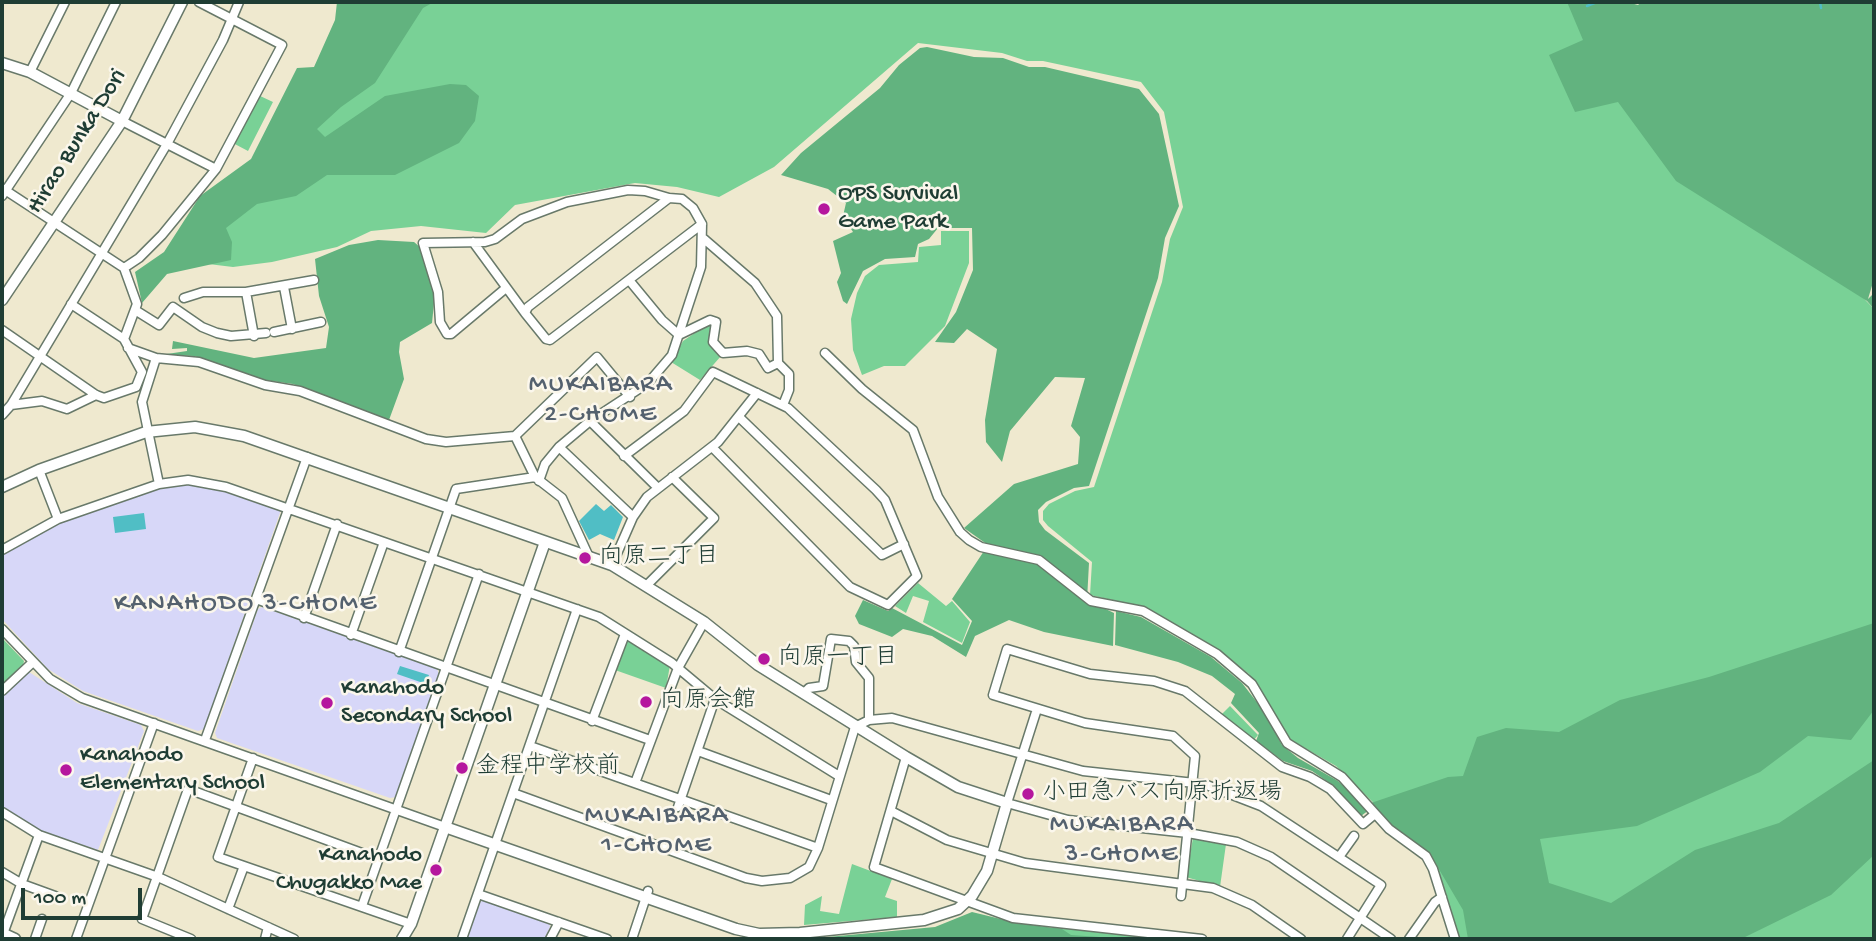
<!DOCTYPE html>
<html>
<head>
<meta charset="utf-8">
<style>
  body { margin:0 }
  #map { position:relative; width:1876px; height:941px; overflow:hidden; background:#efe9cf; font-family:"Gochi Hand",sans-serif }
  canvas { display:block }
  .frame { position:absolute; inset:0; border:4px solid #1f3d34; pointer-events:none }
  .scale { position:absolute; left:21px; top:888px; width:121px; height:32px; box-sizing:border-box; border:4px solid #1f3d34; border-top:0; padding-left:9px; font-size:21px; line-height:24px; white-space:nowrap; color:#1f3d34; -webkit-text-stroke:5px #fbf7ec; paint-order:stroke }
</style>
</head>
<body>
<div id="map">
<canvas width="1876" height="941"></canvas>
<div class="frame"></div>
<div class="scale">100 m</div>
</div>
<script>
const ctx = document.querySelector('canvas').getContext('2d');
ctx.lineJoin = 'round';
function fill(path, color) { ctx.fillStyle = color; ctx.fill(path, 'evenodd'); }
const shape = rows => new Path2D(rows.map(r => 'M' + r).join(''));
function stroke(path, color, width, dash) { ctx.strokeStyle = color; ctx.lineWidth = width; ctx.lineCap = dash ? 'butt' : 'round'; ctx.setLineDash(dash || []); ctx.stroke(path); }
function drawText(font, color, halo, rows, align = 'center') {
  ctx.font = font + ' "Gochi Hand","Klee One",sans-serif'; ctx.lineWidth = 5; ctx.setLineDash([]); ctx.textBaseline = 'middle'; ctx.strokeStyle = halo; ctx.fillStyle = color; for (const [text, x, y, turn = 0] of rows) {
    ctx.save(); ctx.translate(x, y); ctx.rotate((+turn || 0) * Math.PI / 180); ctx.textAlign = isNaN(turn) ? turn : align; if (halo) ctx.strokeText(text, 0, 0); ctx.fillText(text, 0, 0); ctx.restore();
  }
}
fill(shape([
  [202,484,228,488,281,510,204,729,198,731,83,691,48,669,2,619,2,555,53,525,145,492,174,485],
  [262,607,437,669,439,674,396,797,390,798,217,738,215,733,258,609],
  [29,672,77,703,141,725,144,731,98,850,38,830,2,808,2,697],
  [483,900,549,923,550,927,544,939,466,939,479,903]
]), '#d7d7f8');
fill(shape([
  [400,2,1580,2,1874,309,1874,939,1460,939,1436,864,1336,766,1291,740,1249,674,1218,650,1147,608,1090,595,1092,562,1048,526,1043,520,1043,511,1049,504,1075,491,1094,487,1162,282,1170,239,1183,207,1164,112,1141,82,1043,61,1027,61,1002,53,918,43,774,167,719,197,677,187,635,183,515,205,486,233,421,226,371,231,337,247,272,262,233,267,192,262],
  [258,95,273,102,248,151,231,142],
  [941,231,969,231,969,263,945,326,905,366,884,366,862,375,853,350,851,319,857,293,865,276,879,265,918,262,919,247,941,245],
  [708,324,712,326,709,341,721,356,700,380,671,362,683,341],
  [918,583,946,606,952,601,970,622,962,643,923,622,929,601,913,596,906,613,895,606],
  [4,640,24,661,23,666,2,687,2,643],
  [629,641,670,665,666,688,615,670,625,643],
  [1230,706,1258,735,1253,741,1222,714],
  [1193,838,1226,844,1220,887,1186,877],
  [852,864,892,879,885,897,897,901,897,917,804,925,805,905,822,896,820,911,839,914],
  [1028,928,1064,928,1159,939,973,939]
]), '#79d196');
fill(shape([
  [337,2,434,2,423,8,375,83,341,107,317,129,325,137,385,96,450,84,466,85,479,96,475,121,459,143,395,175,327,175,296,196,257,204,226,228,232,242,231,260,167,274,142,303,135,272,164,252,200,196,251,159,297,68,314,67,335,20],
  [1567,2,1627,2,1638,5,1641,2,1874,2,1874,279,1868,299,1874,293,1874,309,1867,301,1676,181,1618,102,1575,112,1549,55,1583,40],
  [927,47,974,57,1003,58,1029,67,1045,67,1139,89,1159,114,1179,206,1165,238,1158,278,1089,486,1074,488,1046,502,1038,510,1039,522,1045,530,1089,563,1087,600,1114,613,1113,646,1044,632,1009,620,975,636,966,657,932,636,903,629,892,637,859,624,855,616,863,600,888,611,892,608,962,645,972,621,952,599,988,545,964,528,1014,484,1078,464,1080,437,1071,426,1085,378,1055,377,1010,431,1002,462,986,442,985,420,997,349,967,329,954,343,935,342,956,312,973,270,972,228,938,228,929,239,918,244,915,257,885,259,863,271,847,304,843,301,837,282,841,273,833,241,853,232,843,216,846,203,828,189,781,175,801,153,880,88,899,65,920,48],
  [378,240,414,242,421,248,435,293,432,323,400,342,399,352,404,379,389,420,293,384,264,380,194,356,160,355,187,351,187,348,172,349,173,341,254,358,326,348,329,327,319,296,315,259,349,245],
  [1116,611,1141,617,1211,657,1242,683,1263,710,1282,745,1298,758,1338,781,1365,805,1448,777,1463,776,1477,737,1506,728,1559,732,1620,700,1709,677,1874,623,1874,710,1851,740,1808,736,1760,772,1637,826,1540,839,1549,883,1611,903,1695,850,1779,823,1874,760,1874,855,1831,895,1741,939,1468,939,1463,910,1430,854,1393,827,1373,807,1361,816,1331,784,1312,771,1283,761,1256,741,1259,733,1231,703,1235,694,1212,676,1178,662,1115,645],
  [972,912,1017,923,1062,929,1071,935,1128,939,806,939,935,927]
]), '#62b37f');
fill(shape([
  [596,504,604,511,611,505,623,517,614,540,600,534,589,540,579,521],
  [144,513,146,529,115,533,113,517],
  [400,666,429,675,426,684,397,674]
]), '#50bec5');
stroke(shape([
  [1820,2,1821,8],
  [1587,6,1597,2]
]), '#50bec5', 2.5);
const minor = shape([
  [30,72,65,2],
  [122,121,216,169],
  [2,188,124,268,137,304,124,339],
  [2,196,71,93,116,2],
  [704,239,755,283,777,316,778,363,789,374,789,390,783,405],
  [473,242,525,313],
  [124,268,139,258,162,235,216,169,282,45,199,2],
  [629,280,662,320,679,335,710,320,716,322,713,342,723,353,747,351,759,354,768,368,778,363],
  [284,287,292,329],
  [506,288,451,334,447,334,440,322,438,292,423,243,485,242,495,239,522,219,567,202,628,190,645,191,669,198],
  [246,292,254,336],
  [184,298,203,292,246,292,314,280],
  [135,310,159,325,173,307,202,327,217,333,231,336,266,333],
  [2,330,96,395,104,398,136,387,142,372,124,339,71,304],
  [274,332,321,322],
  [128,348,156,358,199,362,265,385,300,391,426,439,446,442,515,436,535,477,562,498,589,557],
  [825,353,862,389,913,430,938,497,960,532,969,540,981,547,1039,560,1091,601,1143,611,1217,654,1252,684,1287,743,1342,777,1389,829,1426,856,1433,869,1455,939],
  [156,358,142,402,159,484],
  [11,405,42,401,67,409,96,395],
  [2,415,11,405,167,144,223,40,239,2],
  [739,417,882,555,904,544],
  [590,421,657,487],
  [515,436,597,357,630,397],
  [559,447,633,517],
  [624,456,684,411,713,372,788,408,876,490,885,500,917,576,888,605,850,587,712,447],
  [39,470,58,519],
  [539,481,545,464,559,447,590,421,648,383,672,355,701,267,702,224,693,208,682,199,669,198,528,307,525,313,546,339,550,340,702,224],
  [2,550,58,519,159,484,188,480,226,487,599,617,672,663,715,699,839,776],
  [612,565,633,517,647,497,718,442,757,393],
  [646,586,714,518,672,477],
  [256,599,650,740],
  [304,618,337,524],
  [2,629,50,679,82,698,445,827],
  [351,635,384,542],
  [399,652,456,489,535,477],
  [2,691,33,662],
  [804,693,809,688,823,686,831,639,849,641,854,646,856,662,869,678,869,720],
  [1037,709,1007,803,1068,820,1188,833,1237,842,1271,857,1391,939],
  [592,721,625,634],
  [205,740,307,457],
  [530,746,818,848],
  [698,751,831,800],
  [906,757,874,867,1013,918,1202,939],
  [253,758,218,857,411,924],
  [635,783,678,668,704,622],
  [513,793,746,878,762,881,790,878,809,867,818,848,855,727,869,720,892,718,1083,771,1204,784,1261,806,1381,885,1347,939],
  [678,807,715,699],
  [891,811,947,840,1025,863,1213,888,1252,905,1301,939],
  [2,812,39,835,158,877,294,939],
  [1339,857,1354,836],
  [2,872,22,884,55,896],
  [478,894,607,939],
  [1181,896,1195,756,1173,736,1085,723,993,695,1007,649,1090,674,1154,681,1185,691,1282,767,1310,777,1330,789,1363,824,1375,814],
  [362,906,479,574],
  [228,909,244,866],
  [3,934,39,835],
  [35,939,42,919],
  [76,939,154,723],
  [191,939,142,919,188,789,378,859],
  [265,939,268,927],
  [462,939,577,609],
  [550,939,559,922],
  [632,939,648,891],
  [1409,939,1435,902,1442,897]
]);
const tertiary = shape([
  [2,63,30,72,122,121],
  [2,300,122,121,182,2],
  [2,487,39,470,146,432,195,427,244,436,612,565,704,622,758,665,906,757,958,787,1007,803,987,871,972,896,958,909,924,920,800,933,759,934,736,929,445,827],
  [2,933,15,939],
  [402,939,411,924,545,542]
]);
stroke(minor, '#68796a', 11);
stroke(tertiary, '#68796a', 13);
stroke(minor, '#fff', 8);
stroke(tertiary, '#fff', 10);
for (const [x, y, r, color] of [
  [824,209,7,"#b5179e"],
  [585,558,7,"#b5179e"],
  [764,659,7,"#b5179e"],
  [646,702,7,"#b5179e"],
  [327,703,7,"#b5179e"],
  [462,768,7,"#b5179e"],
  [66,770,7,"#b5179e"],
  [1028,794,7,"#b5179e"],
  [436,870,7,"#b5179e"]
]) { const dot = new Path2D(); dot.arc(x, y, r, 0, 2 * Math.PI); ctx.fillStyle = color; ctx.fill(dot); stroke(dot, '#fbf7ec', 2.5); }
drawText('24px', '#1f3d34', '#fbf7ec', [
  ["Hirao Bunka Dori",78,142,-58]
]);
drawText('24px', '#1f3d34', '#fbf7ec', [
  ["OPS Survival",838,195],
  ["Game Park",838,223],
  ["向原二丁目",599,558],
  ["向原一丁目",778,659],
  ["Kanahodo",341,689],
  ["Secondary School",341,717],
  ["向原会館",660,702],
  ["Kanahodo",80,756],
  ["Elementary School",80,784],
  ["金程中学校前",476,768],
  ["小田急バス向原折返場",1042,794],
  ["Kanahodo",422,856,"right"],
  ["Chugakko Mae",422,884,"right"]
], 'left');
ctx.letterSpacing = '2px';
drawText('26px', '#54616e', '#fbf7ec', [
  ["MUKAIBARA",601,386],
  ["2-CHOME",601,416],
  ["KANAHODO 3-CHOME",246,605],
  ["MUKAIBARA",657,817],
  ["1-CHOME",657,847],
  ["MUKAIBARA",1122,826],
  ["3-CHOME",1122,856]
]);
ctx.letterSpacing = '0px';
</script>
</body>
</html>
